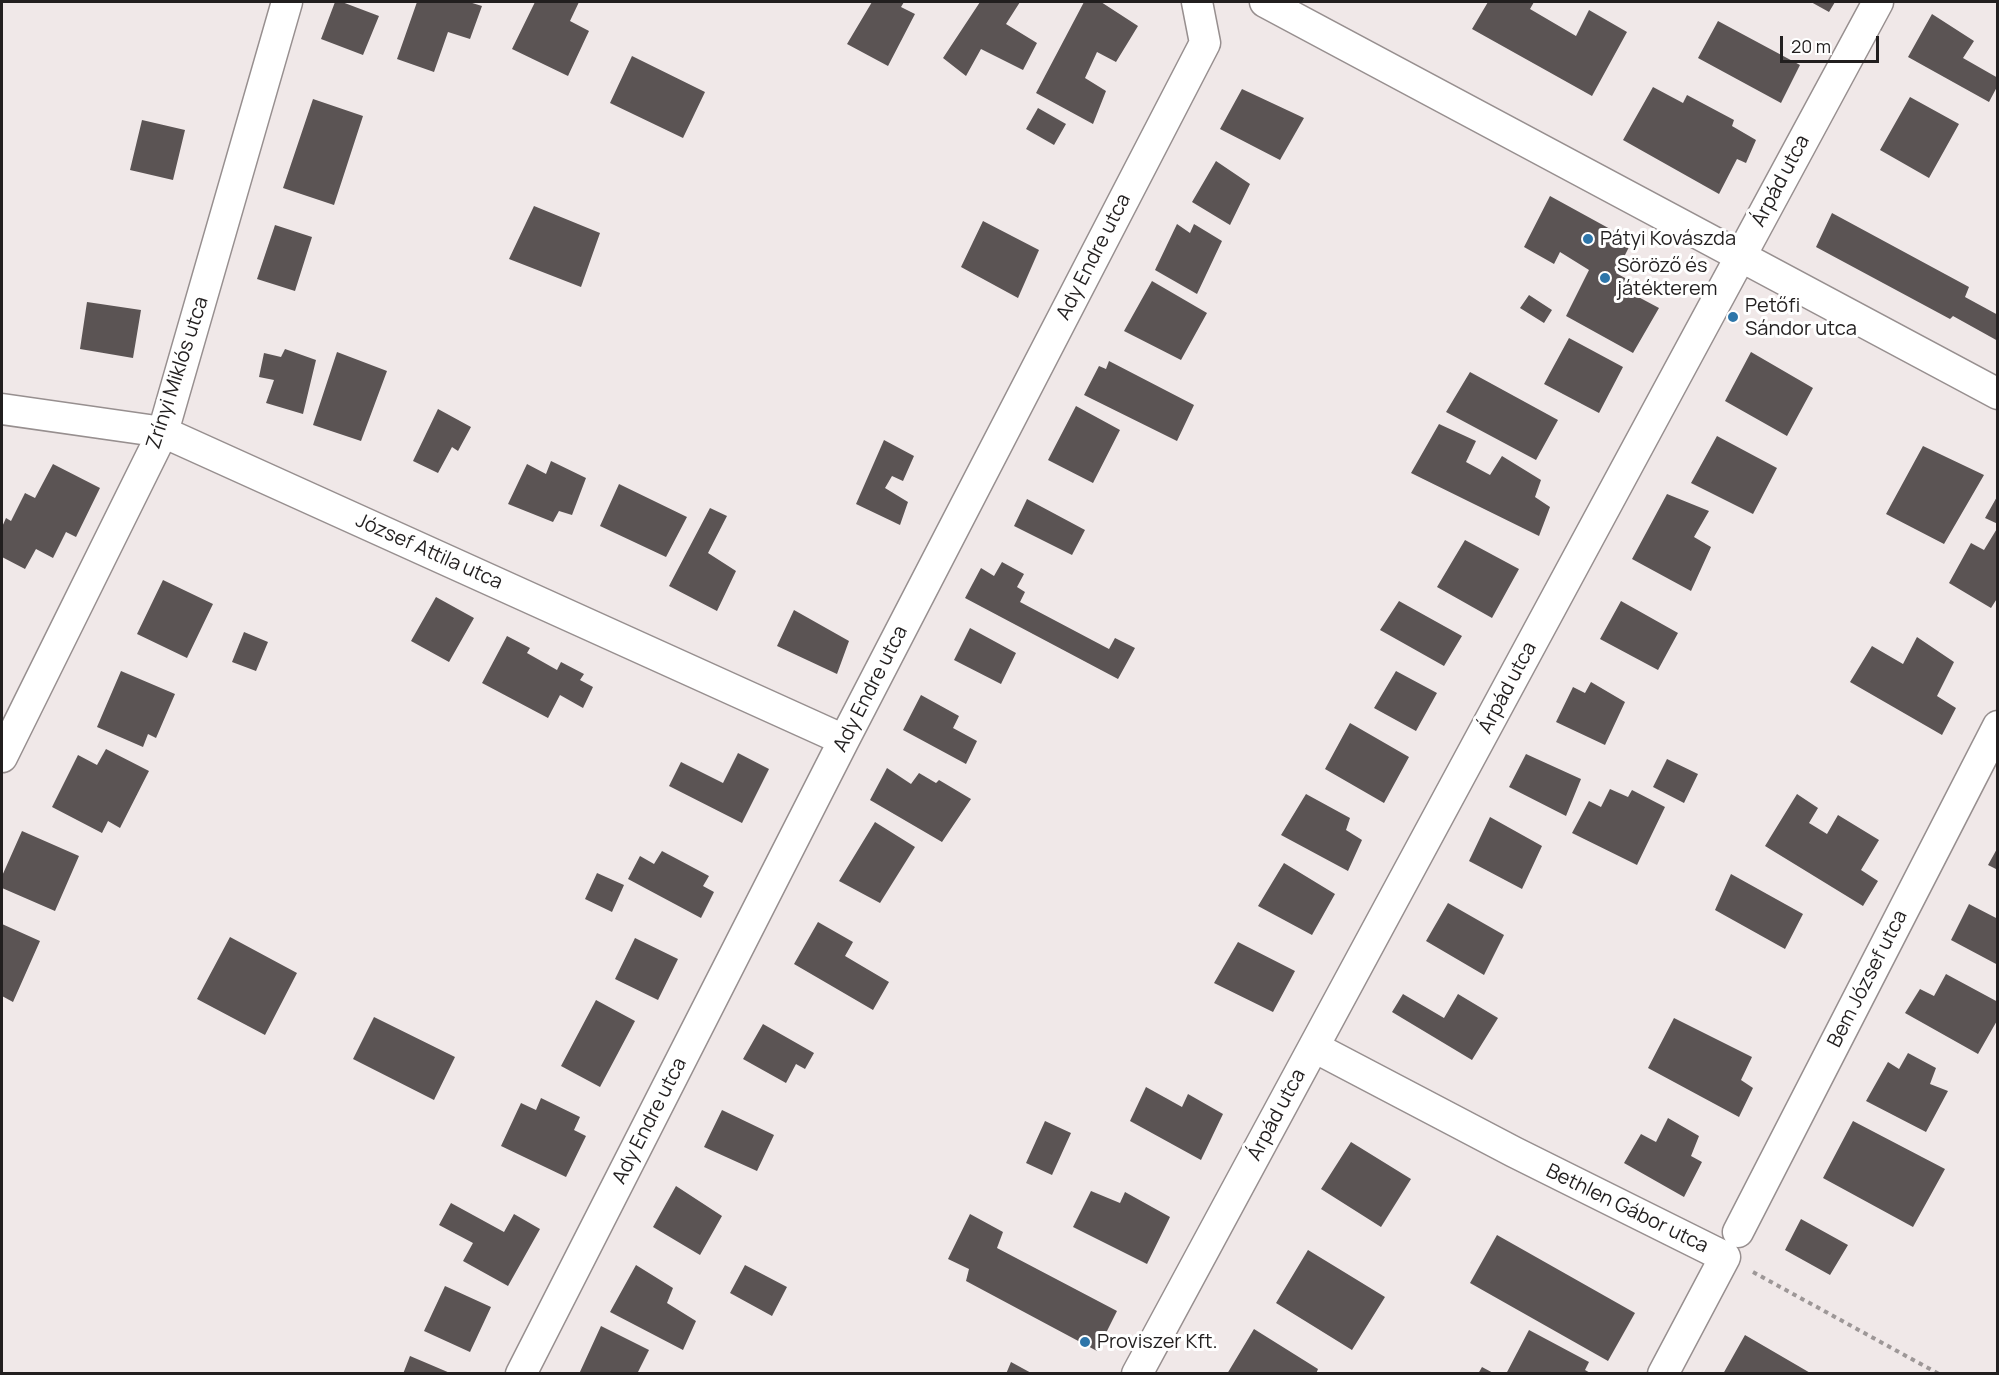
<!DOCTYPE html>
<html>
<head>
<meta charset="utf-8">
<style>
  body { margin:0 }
  #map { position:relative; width:1999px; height:1375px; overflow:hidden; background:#f0e8e8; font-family:Manrope,sans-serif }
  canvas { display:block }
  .frame { position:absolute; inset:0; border:3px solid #221f1f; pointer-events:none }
  .scale { position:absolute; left:1780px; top:36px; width:99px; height:27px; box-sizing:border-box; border:3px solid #221f1f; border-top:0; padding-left:8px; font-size:18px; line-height:21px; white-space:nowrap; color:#221f1f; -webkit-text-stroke:4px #fff; paint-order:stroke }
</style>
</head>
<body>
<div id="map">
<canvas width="1999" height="1375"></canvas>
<div class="frame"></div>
<div class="scale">20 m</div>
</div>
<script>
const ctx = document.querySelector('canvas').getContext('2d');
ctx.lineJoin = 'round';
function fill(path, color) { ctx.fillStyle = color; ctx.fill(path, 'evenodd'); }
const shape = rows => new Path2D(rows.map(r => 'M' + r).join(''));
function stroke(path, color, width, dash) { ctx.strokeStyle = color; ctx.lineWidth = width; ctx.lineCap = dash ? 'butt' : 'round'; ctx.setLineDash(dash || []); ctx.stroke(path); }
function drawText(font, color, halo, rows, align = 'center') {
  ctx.font = font + ' Manrope,sans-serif'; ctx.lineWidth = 6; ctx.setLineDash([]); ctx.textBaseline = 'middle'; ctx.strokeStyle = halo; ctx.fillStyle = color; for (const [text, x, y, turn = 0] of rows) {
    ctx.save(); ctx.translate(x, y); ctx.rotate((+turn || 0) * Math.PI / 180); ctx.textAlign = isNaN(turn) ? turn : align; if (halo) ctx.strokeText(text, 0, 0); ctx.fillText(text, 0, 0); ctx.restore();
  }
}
fill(shape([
  [335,2,342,2,379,16,363,55,321,39],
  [417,2,469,2,482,6,470,39,448,32,434,72,397,59],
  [535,2,579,2,570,21,589,31,568,76,512,49],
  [872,2,904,2,901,7,915,14,888,66,847,44],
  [980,2,1020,2,1006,24,1037,43,1023,70,981,49,966,76,943,58],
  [1084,2,1101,2,1138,26,1116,62,1097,52,1085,78,1106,91,1093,124,1036,93],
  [1488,2,1534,2,1530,9,1576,36,1589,10,1627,32,1592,96,1472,29],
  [1811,2,1835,2,1829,12],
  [1932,14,1974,41,1963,58,1998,78,1998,85,1989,102,1908,57],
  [1718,21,1800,65,1781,103,1698,58],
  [632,56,705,92,683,138,610,103],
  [1653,87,1683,103,1687,95,1734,120,1732,126,1756,140,1746,163,1737,159,1719,194,1623,140],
  [1242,89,1304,118,1280,160,1220,129],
  [1910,97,1959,124,1929,178,1880,150],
  [313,99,363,116,334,205,283,188],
  [1038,108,1066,124,1054,145,1026,129],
  [142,120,185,130,173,180,130,170],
  [1216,161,1250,184,1230,225,1192,202],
  [1550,196,1632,241,1616,273,1634,283,1629,292,1659,308,1633,353,1566,316,1589,270,1560,252,1554,264,1524,247],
  [534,206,600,233,581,287,509,259],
  [1832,213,1969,287,1965,297,1998,315,1998,341,1953,316,1950,319,1816,247],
  [983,221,1039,250,1018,298,961,267],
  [1177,224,1190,233,1194,224,1222,241,1197,294,1155,270],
  [275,225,312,237,295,291,257,279],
  [1152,281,1207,313,1181,360,1124,331],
  [1529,295,1552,310,1544,323,1520,308],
  [87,302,141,310,133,358,80,349],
  [1569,338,1623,367,1599,413,1544,384],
  [285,349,316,360,303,414,266,403,274,380,259,377,264,353,281,357],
  [337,352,387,371,361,441,313,425],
  [1751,352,1813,388,1787,436,1725,401],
  [1109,361,1194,405,1177,441,1084,395,1099,366,1106,369],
  [1470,372,1558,420,1536,460,1446,412],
  [1076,406,1120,430,1093,483,1048,460],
  [438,409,471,427,458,451,452,447,438,473,413,461],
  [1439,424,1476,441,1466,462,1490,475,1502,456,1541,480,1535,497,1550,507,1539,536,1411,473],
  [1717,436,1777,468,1753,514,1691,483],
  [884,440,914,456,903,481,892,476,885,488,908,502,900,525,856,504],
  [1923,446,1984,475,1944,544,1886,514],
  [551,461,586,478,572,515,559,511,553,522,508,504,527,464,546,474],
  [53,464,100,488,76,537,66,532,53,558,36,549,25,569,2,557,2,527,6,518,11,521,25,493,35,498],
  [619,484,687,517,666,557,600,526],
  [1667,494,1709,511,1694,537,1711,547,1691,591,1632,559],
  [1998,495,1998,524,1985,518],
  [1027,499,1085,530,1072,555,1014,526],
  [710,508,727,516,708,553,736,571,717,611,669,586],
  [1998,527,1998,597,1991,608,1949,583,1971,543,1984,550],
  [1465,540,1519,569,1492,618,1437,587],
  [1002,562,1024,574,1017,587,1025,592,1020,602,1109,649,1115,638,1135,648,1118,679,965,598,981,568,994,576],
  [163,580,213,604,187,658,137,634],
  [436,597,474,618,449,662,411,641],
  [1399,601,1462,636,1444,666,1380,630],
  [1621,601,1678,633,1658,670,1600,639],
  [794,610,849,641,837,674,777,646],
  [970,628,1016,653,1001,684,954,660],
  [244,632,268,642,256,671,232,662],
  [507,636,530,648,527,653,557,670,561,662,584,674,580,680,593,687,583,708,560,695,548,718,482,683],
  [1917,637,1954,662,1937,696,1956,708,1942,735,1850,682,1872,646,1903,664],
  [121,671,175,694,156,738,148,734,143,747,97,727],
  [1396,671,1437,693,1416,731,1374,708],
  [1591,682,1625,702,1605,745,1556,722,1573,687,1585,693],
  [921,695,959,716,953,728,977,741,966,764,903,730],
  [1350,723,1409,757,1384,803,1325,769],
  [106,749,149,771,120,828,108,821,102,833,52,807,78,755,97,765],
  [738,753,769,769,742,823,669,786,681,762,723,783],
  [1526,754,1581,779,1566,816,1509,787],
  [1667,759,1698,774,1684,803,1653,787],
  [887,768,911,784,919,773,936,783,939,780,971,799,942,842,870,800],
  [1610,789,1628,797,1632,790,1665,807,1637,865,1572,833,1589,801,1601,807],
  [1306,794,1350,818,1346,830,1362,840,1348,871,1281,835],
  [1797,794,1818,808,1809,823,1827,834,1838,815,1879,840,1861,870,1878,881,1863,906,1765,846],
  [1490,817,1542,846,1522,889,1469,861],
  [875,822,915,847,880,903,839,881],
  [22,831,79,856,55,911,2,888,2,876],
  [1998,847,1998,870,1988,865],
  [662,851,709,876,703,886,714,892,701,918,628,879,640,856,654,864],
  [1284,863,1335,894,1312,935,1258,906],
  [597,873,624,885,612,912,585,899],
  [1731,874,1803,914,1785,949,1715,910],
  [1448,903,1504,935,1484,975,1426,941],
  [1969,904,1998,919,1998,965,1951,940],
  [818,922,853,942,845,956,889,982,873,1010,794,964],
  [2,924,40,941,13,1002,2,996],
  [230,937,297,973,265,1035,197,999],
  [635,938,678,959,658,1000,615,979],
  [1238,942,1295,971,1273,1012,1214,983],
  [1946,974,1998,1002,1998,1019,1978,1054,1905,1013,1920,989,1934,996],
  [1403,994,1444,1018,1458,994,1498,1018,1472,1060,1392,1012],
  [596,1000,635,1021,600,1087,561,1066],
  [374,1017,455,1057,434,1100,353,1059],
  [1674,1018,1752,1057,1741,1080,1753,1088,1739,1117,1648,1068],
  [763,1024,814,1053,805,1069,796,1064,786,1083,743,1059],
  [1908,1053,1936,1068,1930,1084,1948,1091,1926,1132,1866,1101,1888,1062,1899,1069],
  [1146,1087,1182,1107,1188,1094,1223,1114,1201,1160,1130,1121],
  [541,1098,580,1117,574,1130,586,1136,566,1177,501,1146,521,1103,536,1110],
  [722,1110,774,1135,757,1171,704,1147],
  [1668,1118,1699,1136,1691,1156,1702,1162,1684,1197,1624,1163,1641,1134,1656,1142],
  [1045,1121,1071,1133,1052,1175,1026,1163],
  [1853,1121,1945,1169,1913,1227,1823,1178],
  [1351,1142,1411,1179,1381,1227,1321,1189],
  [676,1186,722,1216,700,1255,653,1227],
  [1091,1191,1120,1203,1125,1192,1170,1217,1147,1264,1073,1227],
  [451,1203,504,1232,514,1214,540,1229,508,1286,463,1261,473,1243,439,1225],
  [970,1214,1003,1232,997,1248,1117,1311,1097,1351,966,1281,969,1269,948,1259],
  [1801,1219,1848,1245,1830,1275,1785,1250],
  [1497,1235,1635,1313,1608,1361,1470,1283],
  [1308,1250,1385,1297,1352,1350,1276,1303],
  [636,1265,673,1288,667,1303,696,1321,683,1350,610,1312],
  [745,1265,787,1287,772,1316,730,1293],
  [445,1286,491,1307,470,1352,424,1331],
  [601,1326,649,1350,637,1374,579,1374],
  [1254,1329,1318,1369,1316,1374,1227,1374],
  [1529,1330,1589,1362,1585,1370,1592,1374,1506,1374],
  [1745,1335,1812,1374,1723,1374],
  [410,1356,450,1373,450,1374,403,1374],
  [1011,1362,1033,1374,1006,1374],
  [1482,1367,1495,1374,1478,1374]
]), '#5b5454');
const minor = shape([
  [1265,2,1998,394],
  [2,409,163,432,844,740],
  [2,757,163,432,287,2],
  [1314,1047,1514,1152,1725,1257,1663,1374],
  [1738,1232,1998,726],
  [521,1374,844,740,1205,43,1197,2],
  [1137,1374,1878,2]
]);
stroke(minor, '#978f8f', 33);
stroke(shape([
  [1753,1272,1939,1374]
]), '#9d9797', 4, [4.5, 4.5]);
stroke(minor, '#fff', 30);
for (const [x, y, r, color] of [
  [1588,239,6,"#2d75a9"],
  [1605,278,6,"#2d75a9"],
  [1733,317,6,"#2d75a9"],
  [1085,1342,6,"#2d75a9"]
]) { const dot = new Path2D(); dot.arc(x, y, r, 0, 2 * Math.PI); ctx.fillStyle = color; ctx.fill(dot); stroke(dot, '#fff', 2); }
drawText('20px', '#221f1f', '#fff', [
  ["Árpád utca",1781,181,-62],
  ["Ady Endre utca",1094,257,-63],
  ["Zrínyi Miklós utca",178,373,-72],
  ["József Attila utca",429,552,24],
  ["Árpád utca",1508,688,-62],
  ["Ady Endre utca",871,689,-63],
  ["Bem József utca",1868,979,-63],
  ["Árpád utca",1277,1115,-62],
  ["Ady Endre utca",650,1121,-63],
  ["Bethlen Gábor utca",1627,1209,26]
]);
drawText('20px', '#221f1f', '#fff', [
  ["Pátyi Kovászda",1600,239],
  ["Söröző és",1617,266],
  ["játékterem",1617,289],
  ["Petőfi",1745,306],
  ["Sándor utca",1745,329],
  ["Proviszer Kft.",1097,1342]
], 'left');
</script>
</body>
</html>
